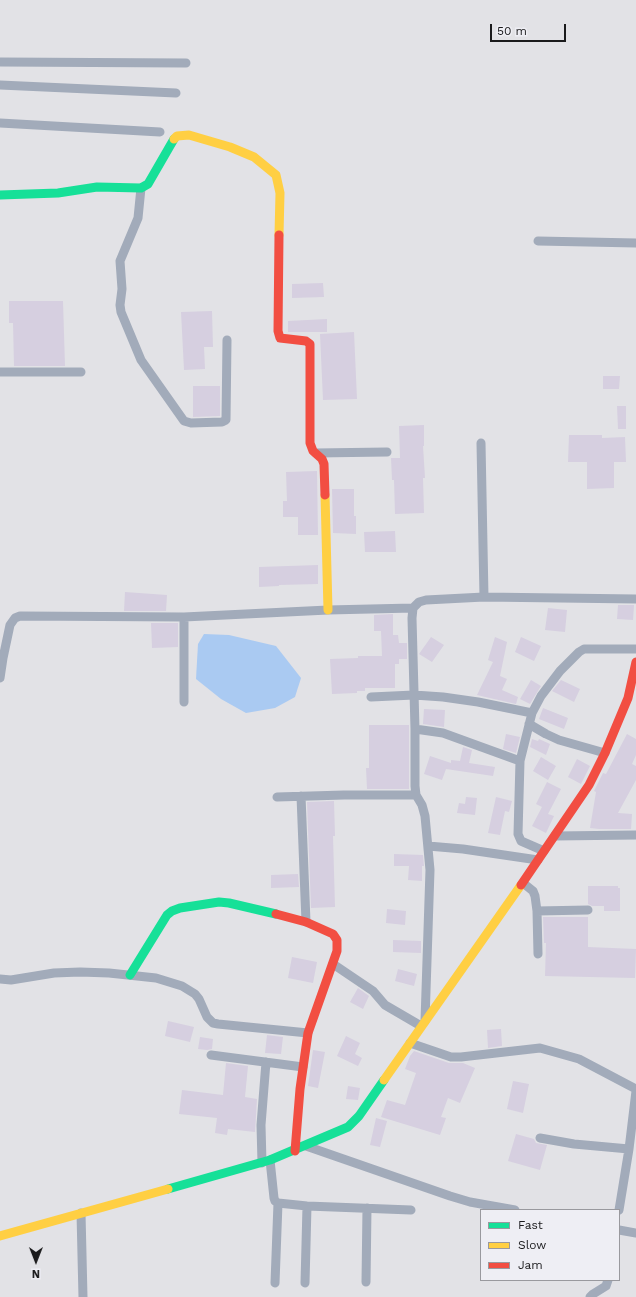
<!DOCTYPE html>
<html>
<head>
<meta charset="utf-8">
<style>
  body { margin:0 }
  #map { position:relative; width:636px; height:1297px; overflow:hidden; background:#e2e2e6; font-family:"Work Sans",sans-serif }
  canvas { display:block }
  .legend { position:absolute; left:480px; top:1209px; width:140px; height:72px; box-sizing:border-box; background:#eeeef4; border:1px solid #99999e; margin:0; padding:5px 7px; list-style:none; font-size:12px; color:#1a1a1c }
  .legend li { display:flex; align-items:center; gap:8px; height:20px }
  .legend b { width:20px; border:1px solid #99999e }
  .north { position:absolute; left:16px; top:1241px; width:40px; height:40px; -webkit-text-stroke:3px #eeeef4; paint-order:stroke; rotate:180deg; font-size:11px; font-weight:700; line-height:16px; text-align:center; color:#1a1a1c }
  .north::after { content:''; display:block; margin:auto; width:14px; height:18px; background:#1a1a1c; clip-path:polygon(50% 0,100% 100%,50% 72%,0 100%) }
  .scale { position:absolute; left:490px; top:24px; width:76px; height:18px; box-sizing:border-box; border:2px solid #1a1a1c; border-top:0; padding-left:5px; font-size:12px; line-height:14px; white-space:nowrap; color:#1a1a1c; -webkit-text-stroke:3px #eeeef4; paint-order:stroke }
</style>
</head>
<body>
<div id="map">
<canvas width="636" height="1297"></canvas>
<ul class="legend">
<li><b style="height:5px;background:#16e098"></b>Fast</li>
<li><b style="height:5px;background:#ffcf43"></b>Slow</li>
<li><b style="height:5px;background:#f24e42"></b>Jam</li>
</ul>
<div class="north">N</div>
<div class="scale">50 m</div>
</div>
<script>
const ctx = document.querySelector('canvas').getContext('2d');
ctx.lineJoin = 'round';
function fill(path, color) { ctx.fillStyle = color; ctx.fill(path, 'evenodd'); }
const shape = rows => new Path2D(rows.map(r => 'M' + r).join(''));
function stroke(path, color, width, dash) { ctx.strokeStyle = color; ctx.lineWidth = width; ctx.lineCap = dash ? 'butt' : 'round'; ctx.setLineDash(dash || []); ctx.stroke(path); }
fill(shape([
  [204,634,229,635,276,646,301,678,295,697,275,708,246,713,221,699,196,679,198,644]
]), '#aacaf2');
fill(shape([
  [323,283,324,297,292,298,292,284],
  [9,301,63,301,65,366,14,366,13,323,9,323],
  [212,311,213,347,204,347,205,369,184,370,181,312],
  [327,319,327,332,288,332,288,321],
  [354,332,357,399,323,400,320,334],
  [603,376,620,376,619,389,603,389],
  [193,386,220,386,220,416,193,417],
  [617,406,626,406,626,429,618,429],
  [424,425,424,446,423,446,425,478,423,478,424,513,395,514,394,480,392,480,391,458,400,458,399,426],
  [569,435,602,435,602,438,625,437,626,462,614,462,614,488,587,489,587,462,568,462],
  [317,471,318,535,298,535,298,517,283,517,283,501,287,501,286,472],
  [332,489,354,489,354,516,356,516,356,534,333,533],
  [395,531,396,552,365,552,364,532],
  [318,565,318,584,279,585,279,586,259,587,259,567],
  [125,592,167,595,166,611,124,611],
  [618,605,634,605,633,620,617,619],
  [548,608,567,610,565,632,545,630],
  [393,614,393,635,398,635,399,643,407,643,407,659,399,659,399,664,395,664,395,688,365,688,365,691,357,691,357,693,332,694,330,659,358,658,358,656,382,656,381,631,374,631,374,615],
  [151,623,178,623,178,647,152,648],
  [431,637,444,645,432,662,419,654],
  [495,637,507,642,500,676,507,679,502,690,518,697,516,704,481,696,477,695,493,662,488,660],
  [521,637,541,646,534,661,515,652],
  [531,680,541,686,530,704,520,699],
  [561,680,580,689,574,702,552,691],
  [543,708,568,718,564,729,539,719],
  [424,709,445,710,444,727,423,724],
  [369,725,409,725,409,789,367,789,366,768,369,768],
  [506,734,520,737,516,753,503,749],
  [627,734,636,739,636,755,632,764,636,766,636,780,618,813,632,814,631,829,599,829,590,828,596,792,594,791,603,773,606,774],
  [532,739,538,741,539,739,550,744,546,755,530,747],
  [463,747,472,750,469,763,495,767,493,776,446,769,442,780,424,774,430,756,451,763,451,760,460,761],
  [541,757,556,766,548,780,533,771],
  [577,759,590,766,581,784,568,777],
  [547,782,561,789,548,814,554,816,546,833,532,826,542,807,536,804],
  [466,797,477,798,475,815,457,813,459,803,465,804],
  [496,797,512,801,509,812,505,811,500,835,488,833],
  [334,801,335,836,333,836,335,907,311,908,307,802],
  [394,854,423,855,424,866,422,866,422,881,408,880,409,866,394,866],
  [298,874,299,887,271,888,271,875],
  [588,886,618,886,618,888,620,888,620,911,604,911,604,906,592,906,588,904],
  [387,909,406,911,405,925,386,923],
  [543,917,588,917,588,947,636,949,635,978,545,976,546,943,544,943],
  [393,940,421,941,421,953,393,952],
  [292,957,317,962,313,983,288,978],
  [398,969,417,974,414,986,395,981],
  [358,988,369,996,363,1009,350,1002],
  [168,1021,194,1027,190,1042,165,1036],
  [501,1029,502,1046,488,1048,487,1030],
  [267,1035,283,1037,281,1054,265,1053],
  [346,1036,360,1043,355,1054,362,1058,358,1066,337,1056],
  [200,1037,213,1039,212,1049,207,1050,198,1049],
  [313,1050,325,1052,318,1088,308,1086],
  [414,1051,449,1063,463,1063,475,1068,460,1103,448,1098,441,1117,446,1118,440,1135,381,1117,387,1100,405,1105,416,1073,405,1069,410,1056],
  [226,1063,248,1066,245,1097,257,1099,255,1132,228,1129,227,1135,215,1133,217,1118,179,1114,182,1090,223,1095],
  [513,1081,529,1084,523,1113,507,1109],
  [348,1086,360,1088,358,1100,346,1099],
  [376,1118,387,1121,380,1147,370,1145],
  [516,1134,534,1139,536,1143,547,1145,540,1170,508,1161]
]), '#d6cfe0');
stroke(shape([
  [0,62,186,63],
  [0,85,176,93],
  [0,123,160,132],
  [141,188,138,218,120,261,122,289,120,305,121,312,141,360,184,421,191,423,222,422,226,420,227,340],
  [538,241,636,243],
  [0,372,81,372],
  [481,443,484,597],
  [316,453,387,452],
  [184,617,184,702],
  [0,678,3,658,10,625,15,618,20,616,184,617,328,610,413,608],
  [371,697,414,695,443,697,478,702,532,713],
  [529,724,546,734,559,740,605,753],
  [415,729,443,733,520,761],
  [301,796,306,922],
  [277,797,344,795,416,795],
  [555,836,636,835],
  [428,846,463,849,538,860],
  [544,851,521,841,518,834,520,761,532,713,541,696,560,671,579,652,584,649,636,649],
  [523,883,533,891,535,896,537,911,538,954],
  [537,911,588,910],
  [333,964,373,991,385,1005,421,1026],
  [0,979,11,980,54,973,80,972,109,973,156,978,182,986,195,994,199,999,207,1017,213,1023,218,1024,308,1033],
  [425,1021,430,870,425,816,422,805,416,795,415,786,415,729,412,618,413,608,419,602,426,600,484,597,636,599],
  [410,1043,451,1057,461,1057,540,1048,579,1059,636,1089],
  [211,1055,303,1067],
  [540,1138,574,1144,629,1149],
  [306,1146,450,1196,470,1202,515,1210],
  [270,1160,274,1198,275,1201,278,1203,307,1206,411,1210],
  [262,1163,261,1125,266,1062],
  [619,1210,629,1149,636,1091],
  [81,1213,83,1297],
  [619,1230,636,1233],
  [366,1282,367,1208],
  [275,1283,278,1203],
  [305,1283,307,1206],
  [590,1297,593,1294,606,1286,608,1280]
]), '#a2abba', 9);
stroke(shape([
  [0,195,58,193,97,187,141,188,148,184,174,139],
  [130,975,167,915,172,911,180,908,219,902,229,903,276,914],
  [168,1189,270,1160,348,1127,359,1116,384,1080]
]), '#16e098', 9);
stroke(shape([
  [174,139,177,136,189,135,230,147,254,157,276,175,280,193,279,235],
  [325,495,328,610],
  [384,1080,521,885],
  [0,1236,168,1189]
]), '#ffcf43', 9);
stroke(shape([
  [279,235,278,331,280,338,306,341,310,344,310,443,313,451,322,459,324,464,325,495],
  [521,885,589,785,605,753,628,698,636,662],
  [276,914,306,922,333,934,337,940,337,951,308,1033,300,1089,295,1151]
]), '#f24e42', 9);
</script>
</body>
</html>
